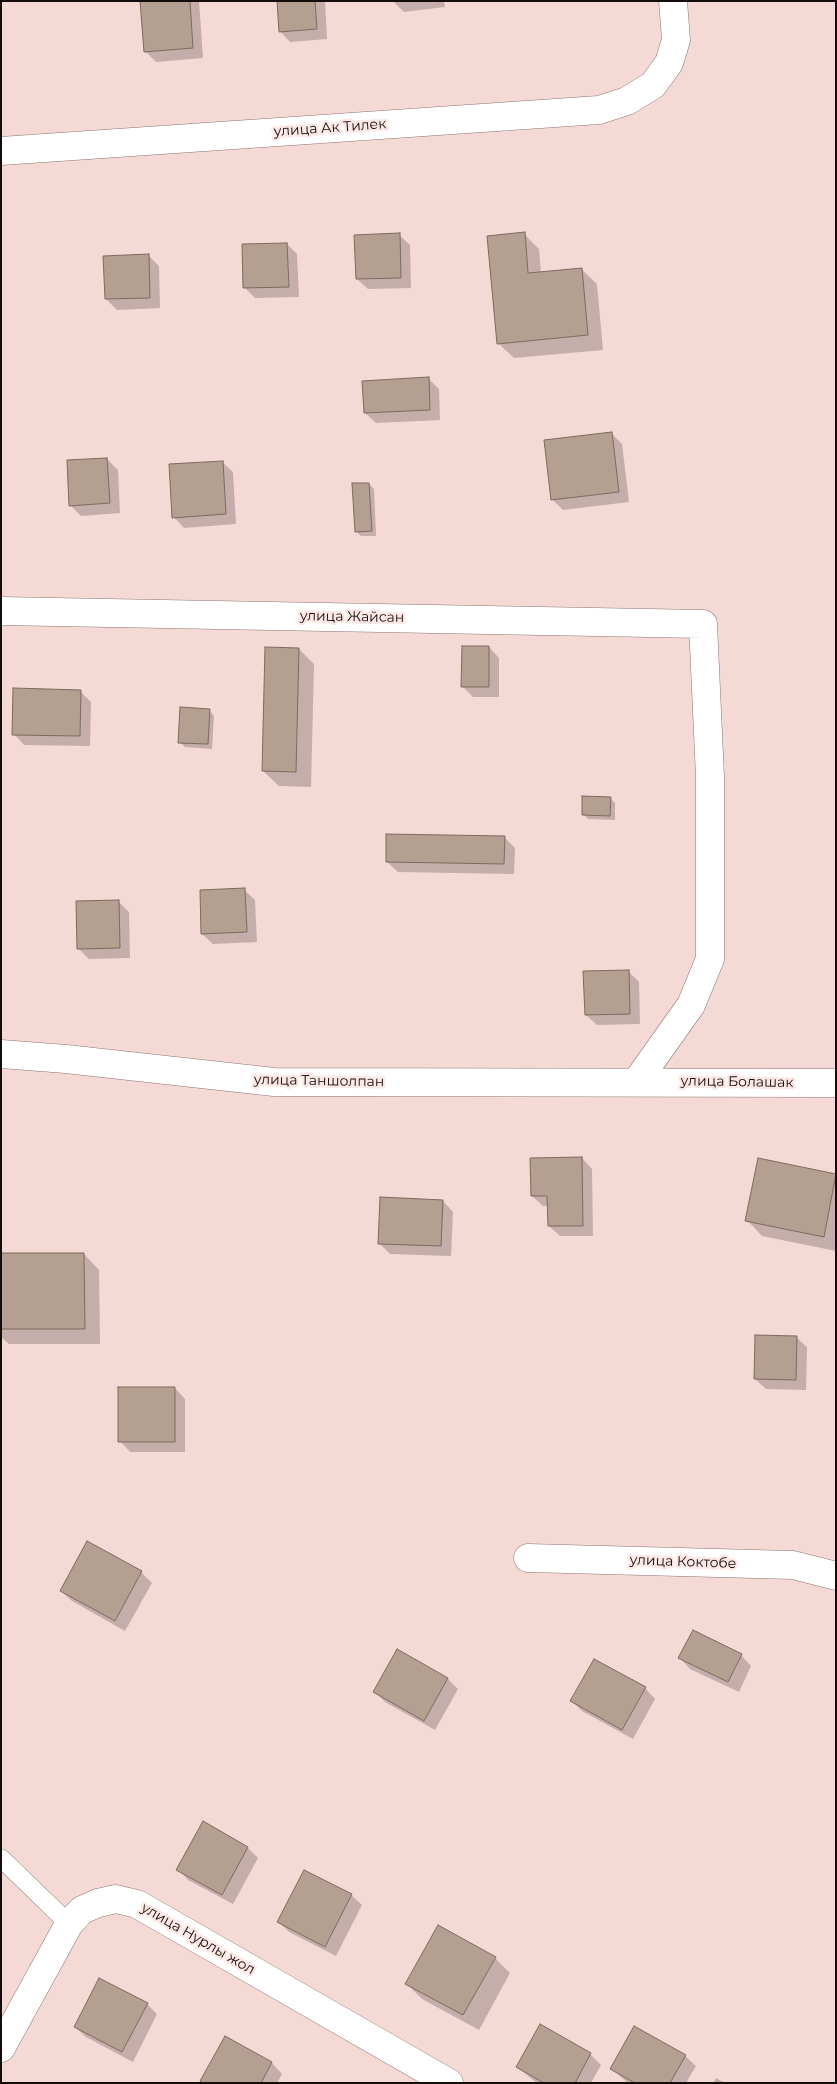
<!DOCTYPE html>
<html>
<head>
<meta charset="utf-8">
<style>
  body { margin:0 }
  #map { position:relative; width:837px; height:2084px; overflow:hidden; background:#f5d9d5; font-family:Montserrat,sans-serif }
  canvas { display:block }
  .frame { position:absolute; inset:0; border:2px solid #140c0a; pointer-events:none }
</style>
</head>
<body>
<div id="map">
<canvas width="837" height="2084"></canvas>
<div class="frame"></div>
</div>
<script>
const ctx = document.querySelector('canvas').getContext('2d');
ctx.lineJoin = 'round';
function fill(path, color) { ctx.fillStyle = color; ctx.fill(path, 'evenodd'); }
const shape = rows => new Path2D(rows.map(r => 'M' + r).join(''));
function stroke(path, color, width, dash) { ctx.strokeStyle = color; ctx.lineWidth = width; ctx.lineCap = dash ? 'butt' : 'round'; ctx.setLineDash(dash || []); ctx.stroke(path); }
function drawText(font, color, halo, rows, align = 'center') {
  ctx.font = font + ' Montserrat,sans-serif'; ctx.lineWidth = 5; ctx.setLineDash([]); ctx.textBaseline = 'middle'; ctx.strokeStyle = halo; ctx.fillStyle = color; for (const [text, x, y, turn = 0] of rows) {
    ctx.save(); ctx.translate(x, y); ctx.rotate((+turn || 0) * Math.PI / 180); ctx.textAlign = isNaN(turn) ? turn : align; if (halo) ctx.strokeText(text, 0, 0); ctx.fillText(text, 0, 0); ctx.restore();
  }
}
fill(shape([
  [141,1,199,1,203,58,156,62,146,52],
  [278,1,325,1,327,39,290,42,280,31],
  [393,1,444,1,445,7,404,12],
  [524,234,539,249,541,273,581,269,597,284,603,350,514,358,498,343],
  [399,235,410,245,411,288,368,289,357,279],
  [287,244,297,254,299,297,255,298,245,288],
  [148,255,159,266,160,308,117,310,106,299],
  [428,378,439,389,440,420,376,423,365,413],
  [611,433,622,444,629,502,563,510,552,499],
  [107,459,118,470,120,513,81,516,70,505],
  [222,462,233,472,236,524,184,528,174,517],
  [369,484,374,489,376,536,361,536,356,531],
  [489,647,499,658,499,697,473,697,462,686],
  [299,649,314,664,311,787,279,786,263,771],
  [80,691,91,702,90,746,24,745,14,734],
  [209,710,214,716,212,749,185,747,180,742],
  [610,798,615,803,615,820,588,819,583,814],
  [504,837,515,848,514,874,398,872,387,862],
  [244,890,255,900,257,942,213,944,202,934],
  [118,901,129,912,130,958,89,959,78,948],
  [628,971,639,982,640,1024,597,1025,586,1015],
  [582,1158,592,1169,593,1236,560,1236,549,1226,549,1206,543,1206,532,1196],
  [836,1175,836,1251,762,1236,747,1220],
  [443,1201,453,1212,451,1256,390,1254,379,1243],
  [84,1254,99,1270,100,1344,9,1344,1,1337,1,1255],
  [796,1337,807,1347,806,1390,766,1389,755,1379],
  [175,1388,185,1399,185,1452,130,1452,120,1441],
  [141,1572,152,1583,125,1631,72,1601,61,1591],
  [741,1655,751,1666,739,1692,690,1669,680,1658],
  [448,1679,458,1689,435,1730,385,1702,375,1692],
  [645,1688,655,1699,633,1739,582,1711,572,1701],
  [248,1848,258,1858,233,1904,188,1880,178,1869],
  [351,1895,362,1905,336,1956,289,1932,279,1922],
  [495,1958,510,1973,479,2030,422,1999,407,1984],
  [147,2004,157,2014,133,2062,86,2037,75,2027],
  [225,2038,272,2063,282,2074,277,2083,203,2083],
  [590,2054,601,2065,591,2083,537,2083,517,2067],
  [685,2056,696,2066,686,2083,628,2083,612,2069],
  [716,2078,725,2083,713,2083]
]), '#0003');
const building = shape([
  [140,1,190,1,193,48,144,52,140,1],
  [277,1,315,1,317,29,279,32,277,1],
  [525,232,528,273,582,268,588,335,497,344,487,236,525,232],
  [400,233,401,278,356,279,354,235,400,233],
  [287,243,289,287,243,288,242,244,287,243],
  [149,254,150,298,105,299,103,256,149,254],
  [429,377,430,410,364,413,362,381,429,377],
  [612,432,619,492,551,500,544,440,612,432],
  [107,458,110,503,69,506,67,460,107,458],
  [223,461,226,514,172,518,169,464,223,461],
  [352,483,369,483,372,531,355,532,352,483],
  [462,646,489,646,489,687,461,687,462,646],
  [265,647,299,648,296,772,262,771,265,647],
  [13,688,81,690,80,736,12,735,13,688],
  [180,707,210,709,208,744,178,743,180,707],
  [582,796,611,797,610,816,582,815,582,796],
  [386,834,505,836,504,864,386,862,386,834],
  [245,888,247,932,201,934,200,890,245,888],
  [119,900,120,948,77,949,76,901,119,900],
  [629,970,630,1014,585,1015,583,971,629,970],
  [582,1157,583,1226,548,1226,547,1196,531,1196,530,1158,582,1157],
  [758,1158,836,1174,824,1237,745,1221,758,1158],
  [380,1197,443,1200,441,1246,378,1244,380,1197],
  [1,1253,84,1253,85,1329,1,1329,1,1253],
  [755,1335,797,1336,796,1380,754,1379,755,1335],
  [118,1387,175,1387,175,1442,118,1442,118,1387],
  [87,1541,142,1571,115,1621,60,1591,87,1541],
  [693,1630,742,1654,728,1682,678,1658,693,1630],
  [397,1649,448,1678,424,1721,373,1692,397,1649],
  [594,1659,646,1687,622,1730,570,1701,594,1659],
  [203,1821,248,1847,222,1895,176,1870,203,1821],
  [304,1870,352,1894,325,1947,277,1922,304,1870],
  [438,1925,496,1957,463,2015,405,1984,438,1925],
  [99,1978,148,2003,122,2052,74,2027,99,1978],
  [540,2024,591,2053,575,2083,544,2083,516,2067,540,2024],
  [634,2026,686,2055,670,2083,635,2083,610,2069,634,2026],
  [225,2036,272,2062,261,2083,203,2083,200,2081,225,2036]
]);
fill(building, '#b49f91');
stroke(building, '#7d6a5d', 1);
const service = shape([
  [1,1858,69,1924]
]);
const minor = shape([
  [1,151,599,110,627,101,653,85,669,63,676,40,673,1],
  [1,611,703,624,710,777,710,959,691,1005,637,1081],
  [1,1054,66,1059,274,1082,836,1083],
  [528,1558,793,1565,836,1576],
  [1,2048,69,1924,82,1910,98,1903,116,1899,137,1904,449,2083]
]);
stroke(service, '#8d7471', 19);
stroke(minor, '#8d7471', 29);
stroke(service, '#fff', 18);
stroke(minor, '#fff', 28);
drawText('14px', '#140c0a', '#fee8e5', [
  ["улица Ак Тилек",330,128,-4],
  ["улица Жайсан",352,617,1],
  ["улица Таншолпан",319,1081,1],
  ["улица Болашак",737,1082,1],
  ["улица Коктобе",683,1562,2],
  ["улица Нурлы жол",198,1939,30]
]);
</script>
</body>
</html>
